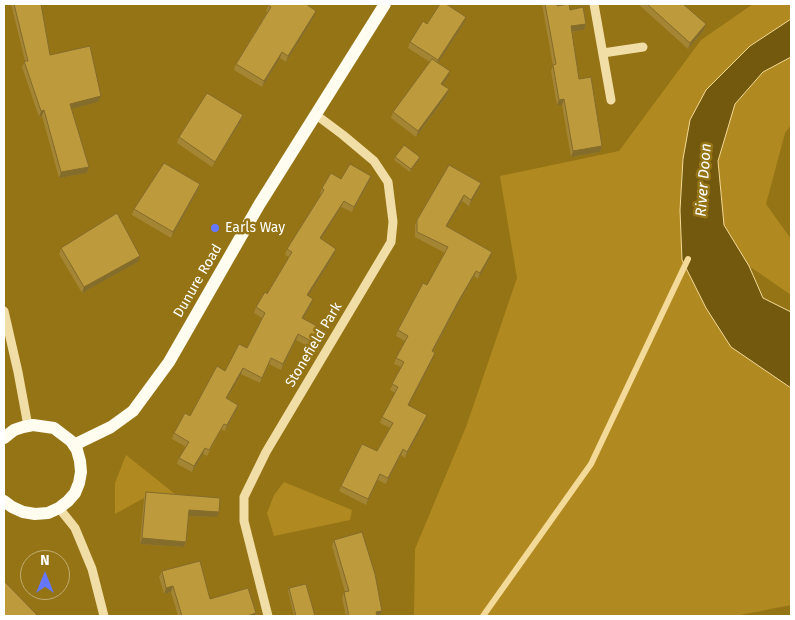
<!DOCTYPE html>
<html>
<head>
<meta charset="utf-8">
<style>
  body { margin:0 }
  #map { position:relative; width:795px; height:620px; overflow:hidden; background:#957415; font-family:"Fira Sans",sans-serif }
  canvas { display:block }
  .frame { position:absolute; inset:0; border:5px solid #fff; pointer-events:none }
  .north { position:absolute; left:20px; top:550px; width:50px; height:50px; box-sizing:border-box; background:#957415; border:1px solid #bfac73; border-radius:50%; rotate:0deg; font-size:14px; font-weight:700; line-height:20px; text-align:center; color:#fff }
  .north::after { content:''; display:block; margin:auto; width:18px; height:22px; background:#67f; clip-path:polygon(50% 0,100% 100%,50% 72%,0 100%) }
</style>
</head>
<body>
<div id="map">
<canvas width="795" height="620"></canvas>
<div class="frame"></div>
<div class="north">N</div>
</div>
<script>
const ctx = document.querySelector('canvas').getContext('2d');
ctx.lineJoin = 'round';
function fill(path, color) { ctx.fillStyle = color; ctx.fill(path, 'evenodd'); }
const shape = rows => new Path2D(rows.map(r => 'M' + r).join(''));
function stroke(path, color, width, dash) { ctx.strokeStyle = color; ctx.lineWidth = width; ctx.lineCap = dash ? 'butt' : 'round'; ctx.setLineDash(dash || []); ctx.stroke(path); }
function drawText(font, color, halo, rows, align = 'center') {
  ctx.font = font + ' "Fira Sans",sans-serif'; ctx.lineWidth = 5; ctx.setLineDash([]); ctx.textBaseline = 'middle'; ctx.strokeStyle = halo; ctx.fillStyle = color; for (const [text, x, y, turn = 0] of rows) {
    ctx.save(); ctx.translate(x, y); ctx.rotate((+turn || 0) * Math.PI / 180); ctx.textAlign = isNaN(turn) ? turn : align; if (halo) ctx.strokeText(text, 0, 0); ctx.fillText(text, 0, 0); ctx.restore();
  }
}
fill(shape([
  [753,4,791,4,791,19,750,46,706,90,690,120,683,159,680,210,682,260,786,385,791,388,791,605,735,616,414,616,415,549,466,427,517,278,500,176,619,151,701,40],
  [791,57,791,125,785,133,766,204,791,239,791,295,749,266,724,225,718,161,735,104,763,72],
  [126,455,175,494,144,498,115,514,115,483],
  [284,482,352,510,350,520,274,536,267,513,274,495]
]), '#b18921');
const water = shape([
  [791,19,791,57,763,72,735,104,718,161,724,225,749,266,763,298,791,312,791,388,731,347,706,308,682,260,680,210,683,159,690,120,706,90,750,46,791,19]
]);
fill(water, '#72590d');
stroke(water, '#f4da98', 1);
stroke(shape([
  [483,616,591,464,688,259]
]), '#f4da98', 6);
stroke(shape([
  [594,4,611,100],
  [603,53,643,47],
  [4,311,18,372,28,426],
  [59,508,75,528,92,569,104,616],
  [268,616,244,521,244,497,266,452,391,242,393,222,388,182,374,161,343,135,315,114]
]), '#f1dda6', 9);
stroke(shape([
  [4,438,14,430,23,427,33,425,54,428,71,441,77,450,80,461,81,472,79,483,75,493,68,501,59,508,48,513,35,514,23,512,12,507,4,501],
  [74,445,111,427,133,411,169,362,259,205,385,4]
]), '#fffcf0', 12);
fill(shape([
  [11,4,41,4,50,55,98,102,71,109,89,167,87,173,59,178,42,116,39,117,22,67,25,61],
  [269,4,308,4,307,5,314,17,286,62,280,58,262,87,234,70,236,64,267,12,266,11],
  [542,4,557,4,557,6,570,10,586,24,584,30,572,32,579,79,602,146,600,152,571,157,562,105,557,105,551,71,553,66],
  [638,4,683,4,706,24,704,30,688,49],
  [464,23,438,63,448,77,442,85,449,89,447,95,416,137,391,118,393,112,430,62,408,48,410,42,427,24],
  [243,115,241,121,212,167,177,143,179,137],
  [395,157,420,157,419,160,410,172,394,160],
  [449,165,479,189,469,206,462,201,447,227,490,258,478,279,474,276,456,308,433,352,433,359,408,406,425,421,405,458,401,455,386,484,378,480,366,505,339,491,341,486,377,451,390,428,380,423,382,417,395,393,390,390,401,367,394,364,396,358,405,341,396,336,398,330,427,285,445,253,415,237,415,225,417,220],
  [371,176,369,182,352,212,341,207,321,239,334,255,308,296,311,305,303,319,326,338,318,352,296,340,281,370,269,364,260,383,241,374,227,399,238,405,236,411,225,431,221,429,207,456,203,454,192,472,177,464,179,458,186,447,172,439,174,433,190,416,225,371,247,348,262,318,254,313,256,307,267,294,289,257,285,255,287,249,321,195,320,194,322,188,341,179],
  [200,184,198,190,171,238,132,215,134,209],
  [61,248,138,262,82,293,59,254],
  [146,492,217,517,188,516,186,542,184,547,140,544,144,498],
  [334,540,380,616,346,616,342,598,344,592,345,592,332,546],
  [162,571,210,599,256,613,255,616,178,616,171,592,164,594,159,577],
  [289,588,315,616,294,616,288,591]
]), '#a38534');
fill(shape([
  [316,11,314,17,286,62,288,56],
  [466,17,464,23,436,66,438,60],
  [586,24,584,30,569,32,571,26],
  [706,24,704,30,688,49,690,43],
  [282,52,280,58,262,87,264,81],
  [450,71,448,77,439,90,441,84],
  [449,89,447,95,416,137,418,131],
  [101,96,98,102,68,110,70,104],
  [564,99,562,105,557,105,559,100],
  [44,110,42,116,39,117,41,111],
  [243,115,241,121,212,167,215,162],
  [602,146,600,152,571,157,573,151],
  [420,157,419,160,410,172,411,169],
  [89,167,87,173,59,178,61,172],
  [371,176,369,182,352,212,354,207],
  [481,183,479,189,469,206,471,200],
  [200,184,198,190,171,238,173,232],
  [464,195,462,201,444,232,446,226],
  [344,201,341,207,318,244,320,238],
  [336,249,334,255,305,301,307,295],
  [492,252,490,258,478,279,480,273],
  [140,256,138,262,82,293,84,287],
  [476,271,474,276,456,308,430,357,432,351,458,302],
  [313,299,311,305,300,324,302,318],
  [328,332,326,338,318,352,320,346],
  [298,334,296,340,281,370,283,364],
  [435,353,433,359,406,411,408,405],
  [271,358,269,364,260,383,262,378],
  [243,368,241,374,224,404,226,398],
  [238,405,236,411,225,431,227,425],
  [427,415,425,421,405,458,407,452],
  [205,448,203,454,192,472,194,466],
  [403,449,401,455,386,484,388,478],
  [380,474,378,480,366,505,368,499],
  [189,510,219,512,217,517,187,516],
  [142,538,186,542,184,547,140,544],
  [173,586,171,592,164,594,166,588],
  [382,611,380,616,375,616,376,612],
  [256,613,255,616,247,616]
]), '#846c2b');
const building = shape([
  [14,4,41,4,50,55,90,46,101,96,70,104,89,167,61,172,44,110,41,111,24,61,28,61,14,4],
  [269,4,306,4,316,11,288,56,282,52,264,81,236,64,271,7,268,5,269,4],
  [440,4,446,4,466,17,438,60,410,42,423,21,427,24,440,4],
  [545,4,557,4,557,6,569,4,570,10,583,7,586,24,571,26,579,79,591,77,602,146,573,151,564,99,559,100,553,65,556,64,545,4],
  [647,4,683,4,706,24,690,43,647,4],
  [432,59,450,71,441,84,449,89,418,131,393,112,432,59],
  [207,93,243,115,215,162,179,137,207,93],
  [404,145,420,157,411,169,395,157,404,145],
  [164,163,200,184,173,232,134,209,164,163],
  [350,164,371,176,354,207,344,201,320,238,336,249,307,295,313,299,302,318,328,332,320,346,298,334,283,364,271,358,262,378,243,368,226,398,238,405,227,425,224,424,209,450,205,448,194,466,179,458,189,442,174,433,185,413,190,416,217,366,225,371,239,344,247,348,265,313,256,307,265,292,267,294,292,252,287,249,324,190,322,188,331,173,341,179,350,164],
  [449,165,481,183,471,200,464,195,446,226,492,252,480,273,476,271,458,302,432,351,435,353,408,405,427,415,407,452,403,449,388,478,380,474,368,499,341,486,362,444,377,451,393,423,382,417,398,387,392,384,404,362,396,358,408,336,398,330,423,283,427,285,448,247,417,232,417,220,449,165],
  [117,213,140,256,84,287,61,248,117,213],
  [146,492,220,498,219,512,189,510,186,542,142,538,146,492],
  [362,532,375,574,382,611,376,612,377,616,349,616,344,592,349,591,334,540,362,532],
  [200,561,210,599,248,588,256,613,247,616,182,616,173,586,166,588,162,571,200,561],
  [4,581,38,616,4,616,4,581],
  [306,584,315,616,296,616,289,588,306,584]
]);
fill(building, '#bd9b3d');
stroke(building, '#846c2b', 1);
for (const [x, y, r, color] of [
  [215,228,5,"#67f"]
]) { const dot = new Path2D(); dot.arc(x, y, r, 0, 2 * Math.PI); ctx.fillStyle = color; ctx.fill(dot); stroke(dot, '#957415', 2); }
drawText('14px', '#fff', '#957415', [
  ["Earls Way",225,228]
], 'left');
drawText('14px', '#fff', '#957415', [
  ["Dunure Road",198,281,-60],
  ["Stonefield Park",314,345,-59]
]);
drawText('italic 15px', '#fff', '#957415', [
  ["River Doon",704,180,-86]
]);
</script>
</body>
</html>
